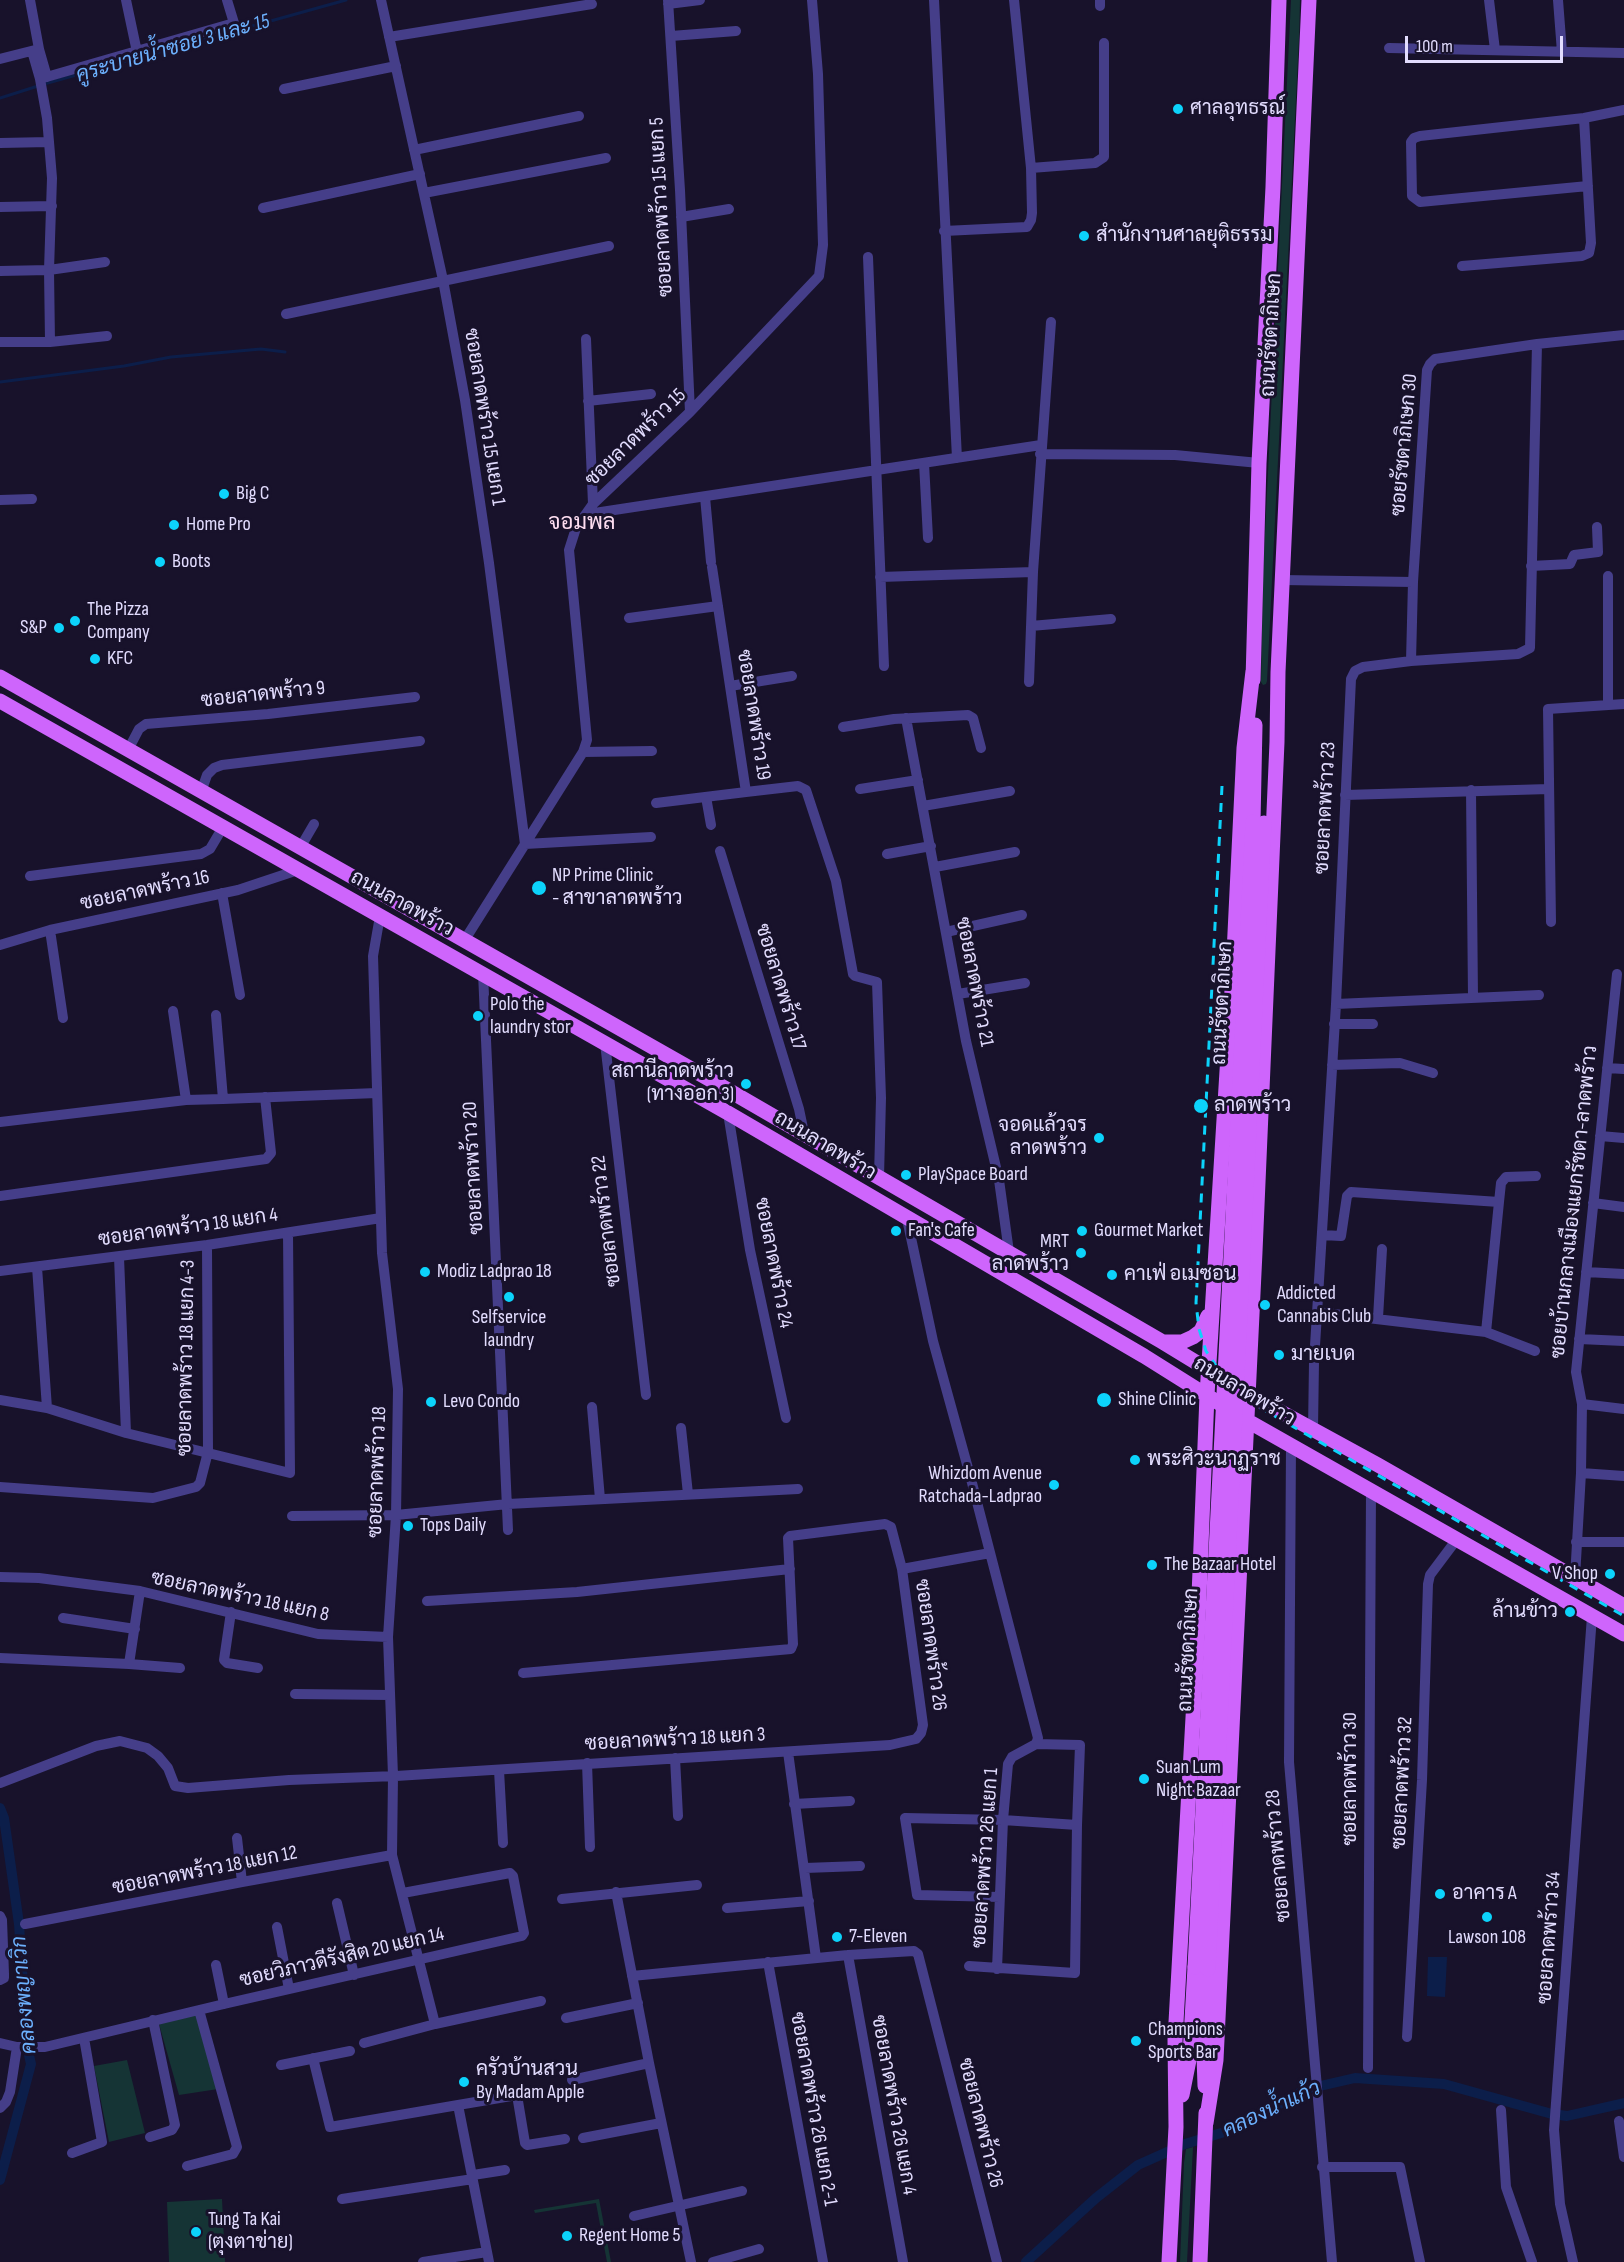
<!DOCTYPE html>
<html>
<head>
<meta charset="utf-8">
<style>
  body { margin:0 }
  #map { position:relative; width:1624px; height:2262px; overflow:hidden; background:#18122b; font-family:"Sofia Sans Condensed",sans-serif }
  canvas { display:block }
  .scale { position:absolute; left:1405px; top:36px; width:158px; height:27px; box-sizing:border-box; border:3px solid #e2dcfe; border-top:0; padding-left:8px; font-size:18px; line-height:21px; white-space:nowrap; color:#e2dcfe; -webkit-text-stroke:4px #18122b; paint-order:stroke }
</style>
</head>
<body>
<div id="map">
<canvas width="1624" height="2262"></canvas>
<div class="scale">100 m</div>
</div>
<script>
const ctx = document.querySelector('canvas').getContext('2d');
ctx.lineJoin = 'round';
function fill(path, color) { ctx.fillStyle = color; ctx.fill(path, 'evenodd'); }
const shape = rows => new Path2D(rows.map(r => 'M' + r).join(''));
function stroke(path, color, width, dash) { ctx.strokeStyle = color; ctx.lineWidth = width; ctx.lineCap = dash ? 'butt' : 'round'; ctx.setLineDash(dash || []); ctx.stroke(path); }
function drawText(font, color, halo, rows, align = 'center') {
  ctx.font = font + ' "Sofia Sans Condensed",Sarabun,sans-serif'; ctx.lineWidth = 6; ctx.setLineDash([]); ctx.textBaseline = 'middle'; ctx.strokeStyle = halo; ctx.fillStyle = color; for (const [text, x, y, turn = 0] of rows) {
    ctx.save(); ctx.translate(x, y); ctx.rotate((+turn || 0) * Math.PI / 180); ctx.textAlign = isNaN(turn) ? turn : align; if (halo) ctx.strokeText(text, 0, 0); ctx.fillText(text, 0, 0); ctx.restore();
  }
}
fill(shape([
  [1291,0,1300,0,1299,38,1267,681,1266,684,1263,685,1261,682,1263,574],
  [197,2014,218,2089,179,2095,159,2024],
  [127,2060,145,2133,109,2142,94,2066],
  [1193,2147,1187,2262,1180,2262,1184,2163,1186,2149],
  [222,2199,225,2262,169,2262,167,2202],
  [599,2199,611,2262,607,2262,596,2203,535,2213,534,2210]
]), '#153435');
fill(shape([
  [1428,1957,1447,1957,1445,1997,1427,1996]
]), '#0c1e4a');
stroke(shape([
  [44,84,346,0],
  [0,98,38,86],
  [0,382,124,366,171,357,261,349,285,352]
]), '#0c1e4a', 3);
stroke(shape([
  [0,1808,4,1818,19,1924,27,2046,31,2064,0,2180],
  [1026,2262,1096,2198,1138,2165,1185,2144,1231,2130,1307,2089,1355,2078,1444,2084,1552,2114,1567,2116,1624,2103]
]), '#0c1e4a', 10);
stroke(shape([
  [126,0,137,52],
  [381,0,443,280,465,400,489,563,525,844,651,837],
  [668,0,680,190,690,412],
  [934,0,957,458],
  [1014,0,1031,168,1095,163,1104,157,1104,43],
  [1489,0,1495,50],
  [1558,0,1562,52],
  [668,4,700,0],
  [1100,6,1100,0],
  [671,36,736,31],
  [389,37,592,4],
  [1389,48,1624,53],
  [39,49,47,77],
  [32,51,40,79,43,78,234,23,227,0],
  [0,59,39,49,30,0],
  [40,79,47,118,52,178,49,270,50,342],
  [284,89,396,66],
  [0,143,49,142],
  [414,150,579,116],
  [1588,186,1420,202,1412,196,1411,142,1414,138,1420,136,1584,118,1624,110],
  [424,193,606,158],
  [0,207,52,206],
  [263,208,420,174],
  [681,217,729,209],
  [944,231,1027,227,1031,220,1032,213,1031,168],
  [868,257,884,666],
  [1462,266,1582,256,1589,253,1591,243,1584,118],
  [0,271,49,270,105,262],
  [286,314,609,246],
  [586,339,593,504],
  [0,342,50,342,107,336],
  [588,401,651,394],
  [1040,454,1175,455,1259,463],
  [924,463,928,538],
  [705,497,711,562],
  [0,500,32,499],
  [588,514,1041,445],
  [1531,566,1570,564,1574,555,1598,552,1597,527],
  [712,567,746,792,798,786,806,790,836,881,853,974,855,976,877,982,881,1098,879,1177],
  [880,577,1033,572],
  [1282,580,1413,582,1427,370,1430,364,1435,359,1537,344,1624,335],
  [629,618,718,606],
  [1031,626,1111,619],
  [1411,661,1413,582],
  [1029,682,1033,572,1051,322],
  [730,686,792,676],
  [1608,705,1608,576],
  [906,718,966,1041,999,1180,1009,1252],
  [843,727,894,719,968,715,973,718,981,748],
  [128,750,139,729,146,724,268,714,415,697],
  [583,752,652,751],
  [860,789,918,780],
  [1471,790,1473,998],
  [201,792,207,775,214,768,222,765,420,741],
  [1345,795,1549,789],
  [706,797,711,825],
  [656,803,746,792],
  [923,806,1010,791],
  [300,848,314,824],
  [720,851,799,1109,804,1133],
  [887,854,931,846],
  [935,867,1015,852],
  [30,876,201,854,210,849,223,827],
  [222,893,240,995],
  [380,916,373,956,382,1253,398,1389,396,1515,388,1637,393,1776,392,1855,435,2024],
  [1551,922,1548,709,1624,704],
  [50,930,63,1018],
  [946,932,1022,915],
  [464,941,583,752,587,740,569,550,576,528,593,504,690,412,819,276,823,245,818,74,812,0],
  [0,945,50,930,238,890,298,870],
  [483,973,508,1530],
  [958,994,1025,983],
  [1336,1004,1539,995],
  [173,1011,186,1100],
  [216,1015,223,1099,377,1093],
  [1334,1024,1373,1024],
  [605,1043,646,1395],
  [1332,1065,1400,1063,1433,1073],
  [1607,1068,1624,1069],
  [728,1113,750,1250,786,1418],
  [0,1122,186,1100,223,1099],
  [1600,1136,1624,1138],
  [0,1196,266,1159,271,1153,265,1097],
  [1499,1202,1501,1183,1506,1177,1536,1176],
  [1593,1203,1624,1207],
  [907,1219,933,1341,971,1479,1038,1738,1036,1744,1012,1757,1008,1764,1003,1820,997,1969],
  [1322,1235,1341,1236,1347,1196,1351,1192,1499,1202,1486,1332],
  [119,1257,126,1433],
  [37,1267,47,1408],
  [0,1271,207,1245,381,1218],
  [1586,1272,1624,1274],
  [1317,1312,1486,1332,1535,1351],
  [1378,1318,1382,1249],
  [1579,1339,1624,1341],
  [0,1400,47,1408,126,1433,290,1473,288,1233],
  [1582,1404,1624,1409],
  [592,1407,600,1499],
  [681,1428,688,1494],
  [1313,1429,1314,1362,1336,1004,1351,679,1355,671,1363,667,1411,661,1518,654,1530,648,1537,344],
  [1291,1445,1289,1762,1332,2262],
  [1581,1473,1624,1476],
  [0,1487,153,1498,196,1487,200,1483,208,1452,207,1245],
  [292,1516,396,1515,508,1504,798,1489],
  [1576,1542,1624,1542],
  [902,1569,990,1553],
  [0,1577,39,1578,140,1591],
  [1575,1578,1581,1473,1582,1404,1576,1372,1617,974],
  [427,1601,577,1592,790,1569],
  [231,1612,224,1660,227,1663,258,1668],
  [63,1618,135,1629],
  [0,1658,129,1664,140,1591,318,1634,388,1637],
  [129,1664,180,1668],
  [295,1694,390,1695],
  [788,1752,816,1958],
  [675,1758,678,1816],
  [587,1763,590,1847],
  [499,1770,503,1843],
  [0,1783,96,1746,120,1741,147,1748,158,1756,168,1768,175,1786,188,1788,289,1780,396,1776,890,1745,916,1739,921,1733,923,1725,902,1569,891,1527,885,1524,790,1536,788,1538,793,1644,791,1649,523,1673],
  [794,1804,850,1801],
  [237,1838,242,1882],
  [805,1868,860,1866],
  [616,1892,649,2063,691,2262],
  [1000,1897,917,1895,905,1818,1003,1820,1077,1825],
  [562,1899,697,1885],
  [337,1903,354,1975],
  [727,1908,809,1901],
  [0,1916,2,1920,4,1974,4,1978,0,1980],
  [25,1924,242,1882,392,1855],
  [277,1927,289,1989],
  [848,1955,903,2262],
  [768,1962,823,2262],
  [216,1965,224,2004],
  [969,1966,1075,1973,1077,1825,1080,1745,1036,1744],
  [632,1976,848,1955,914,1951,918,1954,997,2262],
  [566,2018,638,2003],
  [1407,2037,1422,1780,1428,1584,1430,1575,1457,1539],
  [0,2043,17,2047,45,2047,224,2004,522,1936,524,1933,513,1876,510,1873,403,1893],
  [364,2043,435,2024,541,2001],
  [313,2058,330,2127,458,2105,489,2262],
  [281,2065,350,2051],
  [1368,2068,1371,1490],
  [572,2080,649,2063],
  [458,2105,517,2095,525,2143,527,2145,565,2139],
  [0,2108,6,2102,10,2092,17,2047],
  [1501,2110,1506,2187,1532,2262],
  [1619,2121,1624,2157],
  [150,2137,172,2130,175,2125,153,2020],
  [583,2138,661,2123],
  [72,2153,102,2142,84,2038],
  [187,2166,233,2154,237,2147,199,2010],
  [1322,2167,1400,2167,1420,2262],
  [473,2175,505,2170],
  [342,2199,473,2179],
  [634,2216,742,2191],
  [423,2262,487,2252],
  [713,2262,759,2249],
  [1573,2262,1560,2204,1554,2130,1592,1616]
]), '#453e89', 10);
stroke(shape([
  [0,677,716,1083,1161,1341,1248,1394,1378,1465,1624,1606],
  [1253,680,1259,463,1273,187,1279,0],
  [0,701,728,1113,1144,1356,1246,1420,1624,1634],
  [1253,822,1255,725],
  [1164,1342,1182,1342,1193,1337,1201,1331,1208,1316],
  [1205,2086,1204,2056,1208,1969],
  [1182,2095,1190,2055,1195,1967],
  [1206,2123,1216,2060,1255,1252,1277,742,1278,672,1309,0],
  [1169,2262,1176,2127,1175,2040,1197,1646,1207,1395,1233,974,1244,748,1253,671],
  [1200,2262,1206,2113]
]), '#ce65fc', 15);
stroke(shape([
  [1222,786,1196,1303,1199,1329,1206,1351,1227,1382,1257,1406,1624,1616]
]), '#0cd3fb', 3, [9, 8]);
stroke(shape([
  [1195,1967,1253,822],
  [1208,1969,1264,823]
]), '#ce65fc', 15);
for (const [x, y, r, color] of [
  [1178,109,6,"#0cd3fb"],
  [1084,236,6,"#0cd3fb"],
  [224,494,6,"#0cd3fb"],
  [174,525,6,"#0cd3fb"],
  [160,562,6,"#0cd3fb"],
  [75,621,6,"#0cd3fb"],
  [59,628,6,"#0cd3fb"],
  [95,659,6,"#0cd3fb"],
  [539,888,8,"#0cd3fb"],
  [478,1016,6,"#0cd3fb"],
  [746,1084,6,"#0cd3fb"],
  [1201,1106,8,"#0cd3fb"],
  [1099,1138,6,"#0cd3fb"],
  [906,1175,6,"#0cd3fb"],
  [896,1231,6,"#0cd3fb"],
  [1082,1231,6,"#0cd3fb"],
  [1081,1253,6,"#0cd3fb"],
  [425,1272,6,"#0cd3fb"],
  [1112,1275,6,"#0cd3fb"],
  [509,1297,6,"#0cd3fb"],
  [1265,1305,6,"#0cd3fb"],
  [1279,1355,6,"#0cd3fb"],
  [1104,1400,8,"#0cd3fb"],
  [431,1402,6,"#0cd3fb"],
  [1135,1460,6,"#0cd3fb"],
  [1054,1485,6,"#0cd3fb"],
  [408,1526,6,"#0cd3fb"],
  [1152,1565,6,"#0cd3fb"],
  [1610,1574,6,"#0cd3fb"],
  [1570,1612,6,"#0cd3fb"],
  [1144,1779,6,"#0cd3fb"],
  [1440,1894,6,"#0cd3fb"],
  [1487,1917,6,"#0cd3fb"],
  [837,1937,6,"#0cd3fb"],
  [1136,2041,6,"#0cd3fb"],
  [464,2082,6,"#0cd3fb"],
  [196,2232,6,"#0cd3fb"],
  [567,2236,6,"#0cd3fb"]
]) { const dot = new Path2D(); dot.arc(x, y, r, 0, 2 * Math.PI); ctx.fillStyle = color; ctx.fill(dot); stroke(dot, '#18122b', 2); }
drawText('20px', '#e2dcfe', '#18122b', [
  ["ศาลอุทธรณ์",1190,109],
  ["สำนักงานศาลยุติธรรม",1096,236],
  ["Big C",236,494],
  ["Home Pro",186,525],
  ["Boots",172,562],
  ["The Pizza",87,610],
  ["Company",87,633],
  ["S&P",47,628,"right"],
  ["KFC",107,659],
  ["NP Prime Clinic",552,876],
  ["- สาขาลาดพร้าว",552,899],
  ["Polo the",490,1005],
  ["laundry stor",490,1028],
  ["สถานีลาดพร้าว",734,1072,"right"],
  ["(ทางออก 3)",734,1095,"right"],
  ["ลาดพร้าว",1214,1106],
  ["จอดแล้วจร",1087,1126,"right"],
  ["ลาดพร้าว",1087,1149,"right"],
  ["PlaySpace Board",918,1175],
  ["Fan's Cafe",908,1231],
  ["Gourmet Market",1094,1231],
  ["MRT",1069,1242,"right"],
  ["ลาดพร้าว",1069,1265,"right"],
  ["Modiz Ladprao 18",437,1272],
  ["คาเฟ่ อเมซอน",1124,1275],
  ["Addicted",1277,1294],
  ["Cannabis Club",1277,1317],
  ["Selfservice",509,1318,"center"],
  ["laundry",509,1341,"center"],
  ["มายเบด",1291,1355],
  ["Shine Clinic",1118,1400],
  ["Levo Condo",443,1402],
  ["พระศิวะนาฏราช",1147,1460],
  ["Whizdom Avenue",1042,1474,"right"],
  ["Ratchada-Ladprao",1042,1497,"right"],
  ["Tops Daily",420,1526],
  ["The Bazaar Hotel",1164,1565],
  ["V Shop",1598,1574,"right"],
  ["ล้านข้าว",1558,1612,"right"],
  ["Suan Lum",1156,1768],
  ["Night Bazaar",1156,1791],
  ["อาคาร A",1452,1894],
  ["7-Eleven",849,1937],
  ["Lawson 108",1487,1938,"center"],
  ["Champions",1148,2030],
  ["Sports Bar",1148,2053],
  ["ครัวบ้านสวน",476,2070],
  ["By Madam Apple",476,2093],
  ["Tung Ta Kai",208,2220],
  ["(ตุงตาข่าย)",208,2243],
  ["Regent Home 5",579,2236]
], 'left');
drawText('20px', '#e2dcfe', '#18122b', [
  ["ซอยลาดพร้าว 15 แยก 5",662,207,-93],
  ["ถนนรัชดาภิเษก",1272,335,-87],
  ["ซอยลาดพร้าว 15 แยก 1",484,417,81],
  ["ซอยลาดพร้าว 15",636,438,-44],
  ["ซอยรัชดาภิเษก 30",1405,445,-85],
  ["ซอยลาดพร้าว 9",263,695,-6],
  ["ซอยลาดพร้าว 19",753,715,81],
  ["ซอยลาดพร้าว 23",1326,808,-87],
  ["ซอยลาดพร้าว 16",145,891,-12],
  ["ถนนลาดพร้าว",402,904,29],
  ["ซอยลาดพร้าว 21",974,982,79],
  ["ซอยลาดพร้าว 17",780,987,73],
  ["ถนนรัชดาภิเษก",1223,1003,-87],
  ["ถนนลาดพร้าว",825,1146,31],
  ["ซอยลาดพร้าว 20",474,1168,-93],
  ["ซอยบ้านกลางเมืองแยกรัชดา-ลาดพร้าว",1575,1202,-84],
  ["ซอยลาดพร้าว 22",607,1221,-97],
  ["ซอยลาดพร้าว 18 แยก 4",188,1228,-8],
  ["ซอยลาดพร้าว 24",773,1263,79],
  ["ซอยลาดพร้าว 18 แยก 4-3",187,1358,-89],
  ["ถนนลาดพร้าว",1244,1392,31],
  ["ซอยลาดพร้าว 18",378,1472,-88],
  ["ซอยลาดพร้าว 18 แยก 8",240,1597,12],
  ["ซอยลาดพร้าว 26",930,1645,82],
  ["ถนนรัชดาภิเษก",1189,1650,-87],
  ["ซอยลาดพร้าว 18 แยก 3",675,1740,-3],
  ["ซอยลาดพร้าว 30",1351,1779,-90],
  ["ซอยลาดพร้าว 32",1403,1783,-87],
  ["ซอยลาดพร้าว 28",1279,1856,-95],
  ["ซอยลาดพร้าว 26 แยก 1",986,1858,-86],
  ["ซอยลาดพร้าว 18 แยก 12",205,1871,-11],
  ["ซอยลาดพร้าว 34",1550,1938,-86],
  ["ซอยวิภาวดีรังสิต 20 แยก 14",342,1958,-13],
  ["ซอยลาดพร้าว 26 แยก 4",893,2105,80],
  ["ซอยลาดพร้าว 26 แยก 2-1",813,2109,80],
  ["ซอยลาดพร้าว 26",980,2123,76]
]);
drawText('italic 21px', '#6cb0fd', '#18122b', [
  ["คูระบายน้ำซอย 3 และ 15",173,49,-16],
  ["คลองพญาเวิก",25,1995,-95],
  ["คลองน้ำแก้ว",1272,2110,-25]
]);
drawText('22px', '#fedef1', '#18122b', [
  ["จอมพล",582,523]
]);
</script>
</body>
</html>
